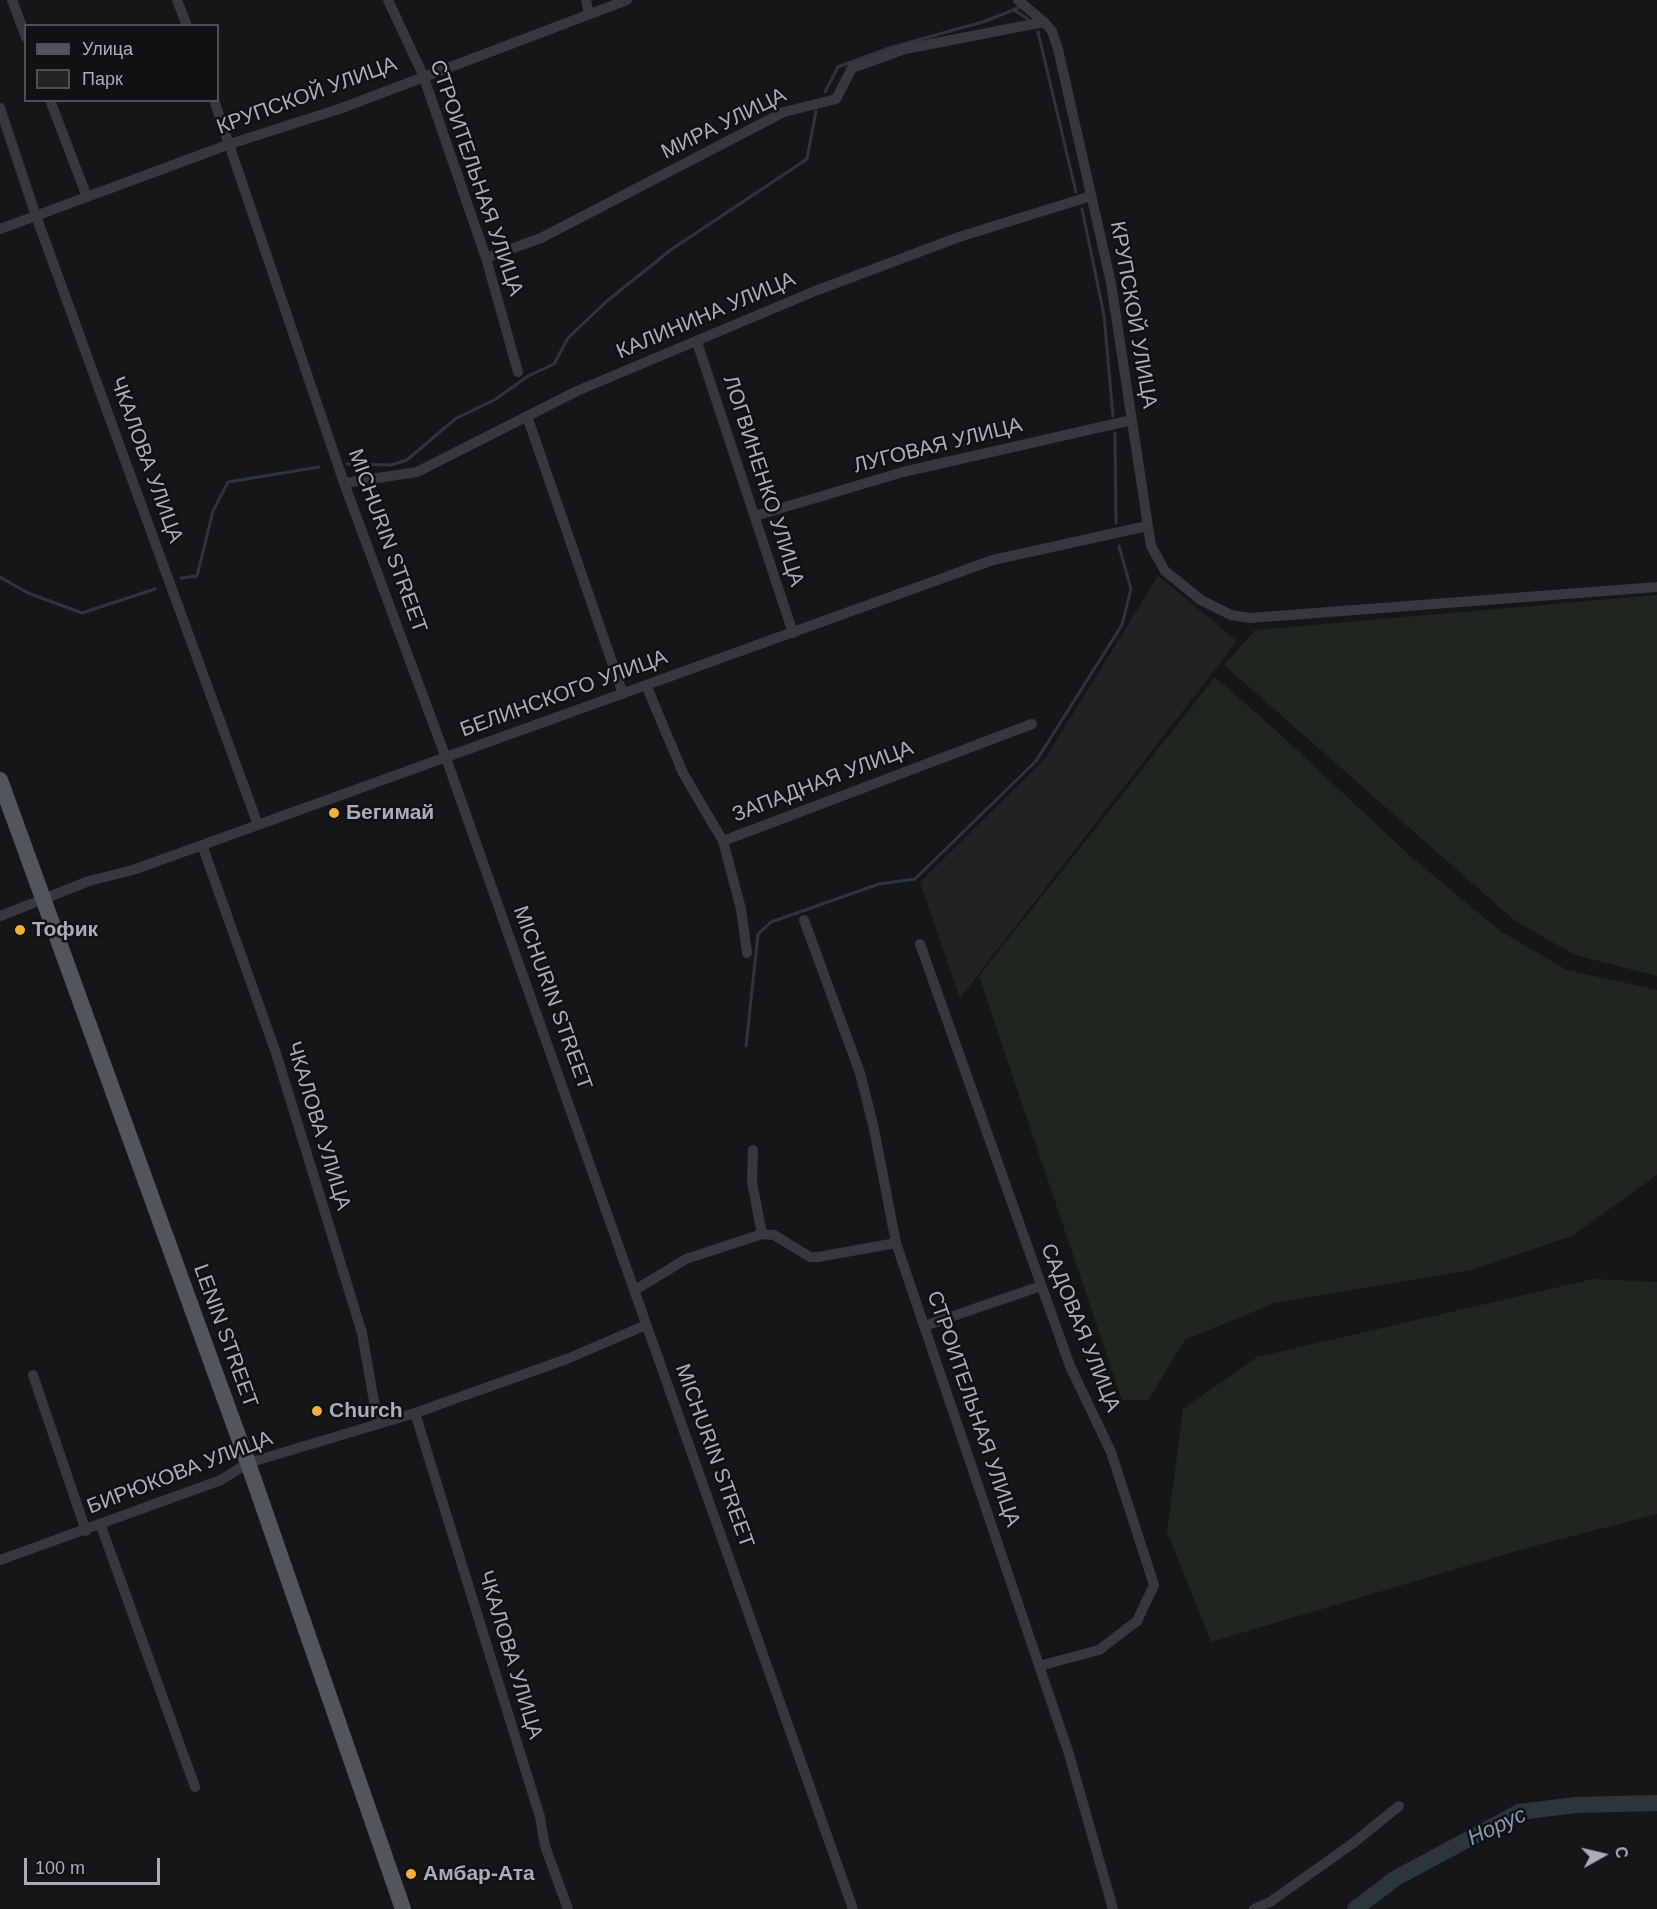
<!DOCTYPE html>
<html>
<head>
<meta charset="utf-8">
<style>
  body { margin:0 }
  #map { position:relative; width:1657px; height:1909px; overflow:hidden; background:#161618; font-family:Helvetica,sans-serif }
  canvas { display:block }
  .legend { position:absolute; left:24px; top:24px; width:195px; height:78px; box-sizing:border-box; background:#111113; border:2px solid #4d4f55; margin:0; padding:8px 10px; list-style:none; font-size:18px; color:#a8adb8 }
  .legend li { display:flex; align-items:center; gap:12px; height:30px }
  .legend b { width:30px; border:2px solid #4d4f55 }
  .north { position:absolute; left:1573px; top:1825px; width:60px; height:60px; -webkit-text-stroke:4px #111113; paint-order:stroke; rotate:82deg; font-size:16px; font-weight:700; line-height:24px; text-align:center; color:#a8adb8 }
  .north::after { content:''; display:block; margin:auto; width:21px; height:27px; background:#a8adb8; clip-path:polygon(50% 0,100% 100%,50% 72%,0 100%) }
  .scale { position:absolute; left:24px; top:1858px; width:136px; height:27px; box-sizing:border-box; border:3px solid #a8adb8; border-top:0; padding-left:8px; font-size:18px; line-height:21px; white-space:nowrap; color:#a8adb8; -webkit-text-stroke:4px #111113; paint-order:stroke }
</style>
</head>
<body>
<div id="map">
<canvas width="1657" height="1909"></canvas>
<ul class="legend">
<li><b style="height:8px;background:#53555c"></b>Улица</li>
<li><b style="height:16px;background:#1e261f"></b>Парк</li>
</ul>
<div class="north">С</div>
<div class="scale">100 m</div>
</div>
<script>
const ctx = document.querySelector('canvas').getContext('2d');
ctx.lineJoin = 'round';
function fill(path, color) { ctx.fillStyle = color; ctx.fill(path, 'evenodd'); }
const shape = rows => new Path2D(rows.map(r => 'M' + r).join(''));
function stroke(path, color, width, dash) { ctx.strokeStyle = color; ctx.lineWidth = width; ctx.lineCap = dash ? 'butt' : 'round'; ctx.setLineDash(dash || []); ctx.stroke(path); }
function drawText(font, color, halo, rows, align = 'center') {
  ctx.font = font + ' Helvetica,sans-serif'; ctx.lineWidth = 5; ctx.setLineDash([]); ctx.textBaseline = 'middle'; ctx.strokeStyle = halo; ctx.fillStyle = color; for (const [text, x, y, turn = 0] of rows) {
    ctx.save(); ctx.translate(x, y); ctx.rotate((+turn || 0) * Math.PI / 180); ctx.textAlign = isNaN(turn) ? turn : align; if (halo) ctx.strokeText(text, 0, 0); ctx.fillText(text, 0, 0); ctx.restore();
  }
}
fill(shape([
  [1158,576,1237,641,960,998,920,882,1045,759]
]), '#222225');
fill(shape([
  [1657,595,1657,976,1575,955,1514,920,1224,665,1255,630],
  [1215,677,1281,735,1408,854,1500,931,1567,970,1657,990,1657,1175,1572,1236,1472,1270,1274,1303,1185,1340,1148,1400,1122,1400,979,976],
  [1593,1279,1657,1282,1657,1514,1523,1549,1211,1642,1167,1532,1183,1409,1257,1357]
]), '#1e261f');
stroke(shape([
  [1014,10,1028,19],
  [1038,32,1076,192],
  [825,92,838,67,889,48,986,21,1018,8],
  [1082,209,1104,315,1113,416],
  [1115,433,1116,523],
  [347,464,391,465,407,460,455,419,496,399,528,376,554,364,568,338,607,301,672,249,807,159,816,111],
  [0,577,28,593,82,613,155,589],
  [181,578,197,576,213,511,228,482,319,467],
  [746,1046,758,934,771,922,879,884,915,879,1036,761,1122,625,1131,589,1119,546]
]), '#2c353c', 3);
stroke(shape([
  [1355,1909,1396,1878,1519,1812,1576,1805,1657,1803]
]), '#2c353c', 16);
stroke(shape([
  [12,0,26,37],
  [177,0,187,26],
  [388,0,423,75,486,258,518,372],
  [586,0,589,14],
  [1018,0,1044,22,1052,31,1058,49,1111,283,1151,546,1165,571,1201,600,1231,615,1250,618,1657,587],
  [50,100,87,197],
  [214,100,344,483,446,758,853,1909],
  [0,108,36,216,258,825],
  [0,229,230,144,342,108,627,0],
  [486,258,541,238,784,112,836,99,852,68,905,49,1044,22],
  [697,342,793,633],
  [527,416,623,694],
  [344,483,417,472,577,391,815,291,959,237,1091,196],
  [755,516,903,472,1132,420],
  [646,685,683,773,723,841,1032,724],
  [723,841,741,909,747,953],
  [202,845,276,1053,362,1333,378,1424],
  [0,916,89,881,133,870,993,560,1147,526],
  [804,920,860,1073,874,1129,896,1243,1069,1754,1113,1909],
  [920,944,1070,1366,1111,1452,1154,1585,1137,1621,1099,1650,1039,1666],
  [753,1150,752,1182,762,1234],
  [635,1290,686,1259,762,1234,774,1235,810,1257,818,1257,896,1243],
  [924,1326,1041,1286],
  [33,1375,86,1531],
  [415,1413,540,1817,545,1846,568,1909],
  [101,1526,195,1787],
  [0,1560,221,1480,248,1463,415,1413,567,1359,646,1325],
  [1254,1909,1270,1902,1352,1844,1399,1806]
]), '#37383d', 10);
stroke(shape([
  [0,780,248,1463,403,1909]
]), '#53555c', 16);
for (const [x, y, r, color] of [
  [334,813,6,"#f2b134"],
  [20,930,6,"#f2b134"],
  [317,1411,6,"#f2b134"],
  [411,1874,6,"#f2b134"]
]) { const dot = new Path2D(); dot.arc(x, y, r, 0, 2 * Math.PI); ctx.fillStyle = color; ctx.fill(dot); stroke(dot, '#111113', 2); }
drawText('21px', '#a8adb8', '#111113', [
  ["КРУПСКОЙ УЛИЦА",307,96,-20],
  ["МИРА УЛИЦА",724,124,-26],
  ["СТРОИТЕЛЬНАЯ УЛИЦА",476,178,71],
  ["КРУПСКОЙ УЛИЦА",1133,315,80],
  ["КАЛИНИНА УЛИЦА",706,316,-23],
  ["ЛУГОВАЯ УЛИЦА",938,446,-14],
  ["ЧКАЛОВА УЛИЦА",146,460,70],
  ["ЛОГВИНЕНКО УЛИЦА",763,481,72],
  ["MICHURIN STREET",387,541,70],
  ["БЕЛИНСКОГО УЛИЦА",564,694,-20],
  ["ЗАПАДНАЯ УЛИЦА",823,782,-21],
  ["MICHURIN STREET",552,998,70],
  ["ЧКАЛОВА УЛИЦА",318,1126,73],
  ["САДОВАЯ УЛИЦА",1080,1328,68],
  ["LENIN STREET",225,1336,70],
  ["СТРОИТЕЛЬНАЯ УЛИЦА",973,1409,71],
  ["MICHURIN STREET",714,1456,70],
  ["БИРЮКОВА УЛИЦА",180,1473,-21],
  ["ЧКАЛОВА УЛИЦА",510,1655,73]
]);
drawText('bold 21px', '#a8adb8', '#111113', [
  ["Бегимай",346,813],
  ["Тофик",32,930],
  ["Сhurch",329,1411],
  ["Амбар-Ата",423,1874]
], 'left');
drawText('italic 22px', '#7f9bb3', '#111113', [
  ["Норус",1497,1827,-25]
]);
</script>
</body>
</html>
